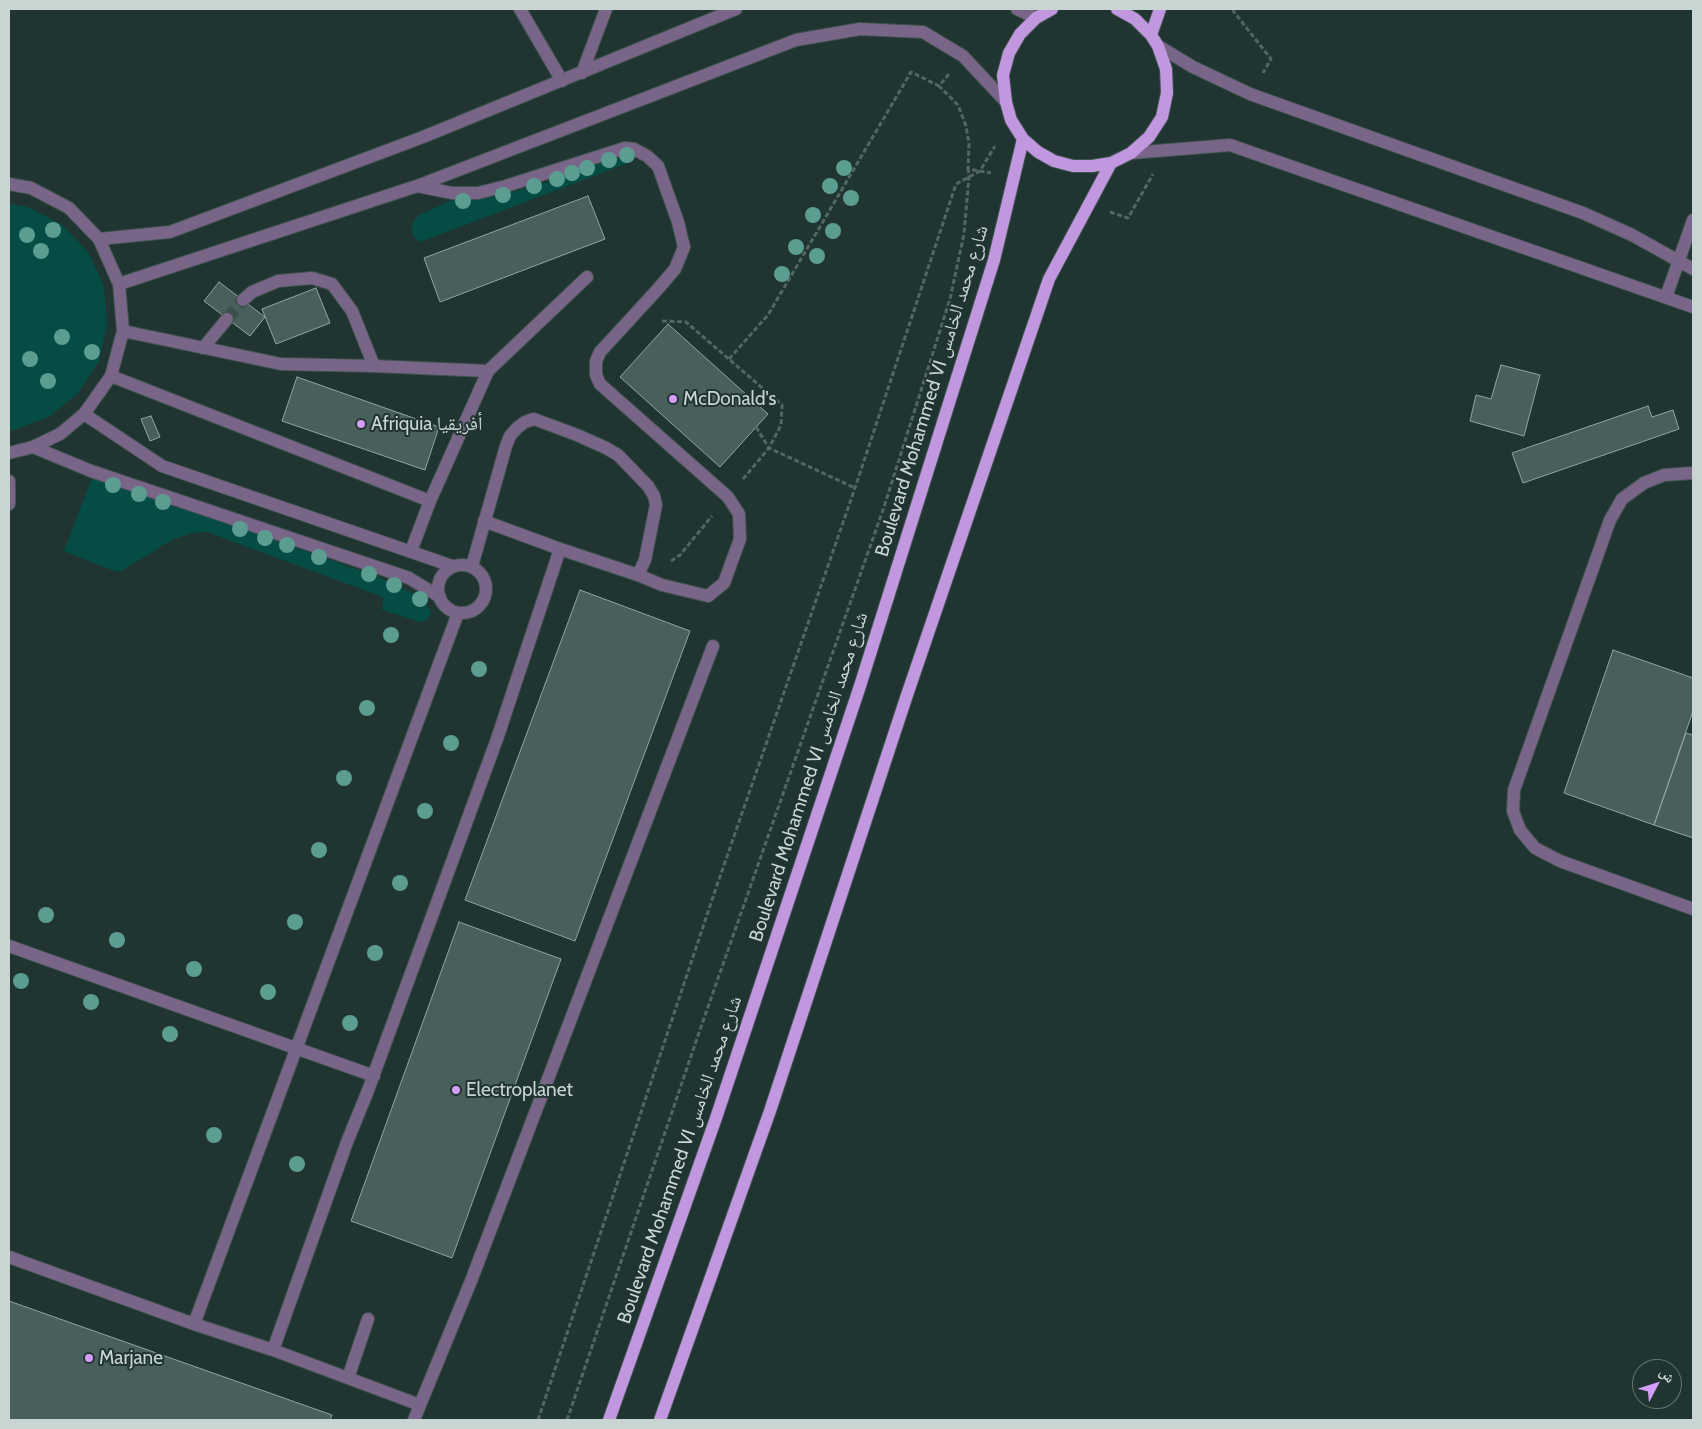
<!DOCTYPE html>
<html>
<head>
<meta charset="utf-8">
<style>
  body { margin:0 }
  #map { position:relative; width:1702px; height:1429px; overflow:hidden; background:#203531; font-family:Cabin,"Noto Naskh Arabic",sans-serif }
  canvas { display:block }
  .frame { position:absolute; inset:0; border:10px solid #c8d5d2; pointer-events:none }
  .north { position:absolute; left:1632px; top:1359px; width:50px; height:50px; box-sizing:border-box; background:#203531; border:1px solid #637571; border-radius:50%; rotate:50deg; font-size:14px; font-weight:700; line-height:20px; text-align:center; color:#c8d5d2 }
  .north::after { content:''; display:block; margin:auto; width:18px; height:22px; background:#d49cfb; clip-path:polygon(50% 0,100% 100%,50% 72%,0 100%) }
</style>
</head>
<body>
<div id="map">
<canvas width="1702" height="1429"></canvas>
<div class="frame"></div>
<div class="north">ش</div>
</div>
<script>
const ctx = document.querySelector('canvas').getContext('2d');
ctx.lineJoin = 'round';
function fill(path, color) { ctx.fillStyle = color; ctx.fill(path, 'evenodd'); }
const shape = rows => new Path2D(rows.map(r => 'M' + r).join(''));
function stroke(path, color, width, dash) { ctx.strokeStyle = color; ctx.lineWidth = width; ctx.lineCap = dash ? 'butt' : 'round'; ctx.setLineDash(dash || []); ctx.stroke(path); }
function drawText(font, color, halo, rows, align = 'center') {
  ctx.font = font + ' Cabin,"Noto Naskh Arabic",sans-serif'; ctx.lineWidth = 4; ctx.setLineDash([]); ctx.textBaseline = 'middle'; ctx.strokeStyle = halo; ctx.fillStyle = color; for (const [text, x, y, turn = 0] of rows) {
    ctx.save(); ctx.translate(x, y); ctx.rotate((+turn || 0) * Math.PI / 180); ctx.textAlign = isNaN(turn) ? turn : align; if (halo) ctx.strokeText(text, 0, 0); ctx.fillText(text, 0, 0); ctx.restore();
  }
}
fill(shape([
  [623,156,629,156,631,162,420,242,413,236,411,225,419,215,454,199,499,196,547,182,607,160],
  [9,204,28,207,61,224,88,252,104,286,107,324,99,361,78,393,49,417,14,430,9,430],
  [93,475,378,577,416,595,426,604,431,612,430,616,427,620,421,622,382,610,383,598,380,596,207,532,192,533,172,540,121,571,114,571,64,551]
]), '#044c44');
const building = shape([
  [588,196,605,239,440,302,424,258,588,196],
  [219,282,265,317,250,336,204,301,219,282],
  [316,288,330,323,276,344,262,309,316,288],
  [668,324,768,414,720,467,620,377,668,324],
  [1501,365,1540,375,1524,436,1470,421,1476,395,1491,399,1501,365],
  [297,377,439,427,425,470,282,421,297,377],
  [1648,406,1652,417,1673,410,1679,429,1523,483,1512,453,1648,406],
  [151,416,160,437,150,441,141,419,151,416],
  [580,590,690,631,575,941,465,900,580,590],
  [1613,650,1693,678,1693,711,1654,825,1564,793,1613,650],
  [1686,733,1693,735,1693,838,1654,825,1686,733],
  [459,922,561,959,452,1258,351,1221,459,922],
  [9,1301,332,1415,330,1420,9,1420,9,1301]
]);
fill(building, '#495f5b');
stroke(building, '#8ea6a1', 1);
stroke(shape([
  [227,319,243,300]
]), '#394d49', 12, [12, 6]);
const minor = shape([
  [520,9,562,81],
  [1017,9,1036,18],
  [1158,46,1193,67,1250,94,1583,213,1632,235,1693,269],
  [582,73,606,9],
  [1131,153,1230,145,1693,307],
  [9,184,31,188,69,208,99,239,119,284,123,331,111,376,84,414,60,434,33,447,9,453],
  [417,186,452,193,478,193,506,186,625,148,634,149,647,156,658,166,678,222,684,247,675,269,657,290,600,352,596,361,596,375,600,384,728,497,739,514,740,539,724,583,708,596,662,585,638,575,560,549,484,521],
  [99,239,170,232,423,137,736,9],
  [119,284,417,186,796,40,860,29,923,32,963,56,1006,102],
  [1666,297,1693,220],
  [243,300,252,292,278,281,312,278,332,284,352,311,374,366],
  [123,331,281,364,374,366,488,371],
  [203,348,227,319],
  [111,376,430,501],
  [84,414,162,466,452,566],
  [33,447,91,471,409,578,440,597],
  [1693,473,1664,475,1644,483,1622,499,1610,520,1514,790,1513,811,1520,830,1535,848,1560,861,1693,909],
  [9,481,9,504],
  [411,551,430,501,488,371,587,277],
  '438 589a24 24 0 1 1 48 0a24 24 0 1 1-48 0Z',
  [472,566,506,446,510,436,517,428,525,422,534,419,577,435,606,448,618,455,648,486,654,496,656,505,645,560,638,575],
  [9,946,374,1076],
  [9,1257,194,1324,273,1350,420,1405,414,1420],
  [194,1324,458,613],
  [273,1350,347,1142,367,1093,497,739,560,549],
  [348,1378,368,1319],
  [420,1405,471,1281,713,646]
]);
const major = shape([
  [1052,9,1036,18,1020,34,1009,53,1003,75,1006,102,1011,120,1023,139,1038,152,1054,161,1073,166,1092,166,1111,163,1131,153,1149,137,1162,117,1167,93,1166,69,1158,46,1151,35,1135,19,1117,9],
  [1151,35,1160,9],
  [609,1420,716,1118,860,686,994,260,1023,139],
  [660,1420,770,1111,906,698,1049,279,1111,163]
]);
stroke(minor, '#3e524e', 14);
stroke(major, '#3e524e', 14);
stroke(shape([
  [1233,9,1234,12,1271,59,1263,73],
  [949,74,939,86,958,105,966,126,969,144,968,169,991,173],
  [1110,212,1128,218,1153,174],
  [662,321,686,322,782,405,781,425,769,448,743,479],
  [729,359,768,315,911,72,939,86],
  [756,427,769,448,855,488],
  [671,561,680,555,712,516],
  [538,1420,715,891,855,488,956,184,980,171,995,146],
  [567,1420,702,1024,884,507,950,299,964,234,969,177,968,169]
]), '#546662', 3, [5, 2.5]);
stroke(minor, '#796587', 12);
stroke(major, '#c198df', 12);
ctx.fillStyle = '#5c9d92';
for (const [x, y] of [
  [627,155],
  [609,160],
  [587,168],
  [844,168],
  [572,173],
  [557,179],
  [534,186],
  [830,186],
  [503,195],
  [851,198],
  [463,201],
  [813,215],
  [53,230],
  [833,231],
  [27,235],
  [796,247],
  [41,251],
  [817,256],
  [782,274],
  [62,337],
  [92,352],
  [30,359],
  [48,381],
  [113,485],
  [139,494],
  [163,502],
  [240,529],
  [265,538],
  [287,545],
  [319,557],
  [369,574],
  [394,585],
  [420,599],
  [391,635],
  [479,669],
  [367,708],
  [451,743],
  [344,778],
  [425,811],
  [319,850],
  [400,883],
  [46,915],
  [295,922],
  [117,940],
  [375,953],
  [194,969],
  [21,981],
  [268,992],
  [91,1002],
  [350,1023],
  [170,1034],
  [214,1135],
  [297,1164]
]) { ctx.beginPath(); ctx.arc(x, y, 8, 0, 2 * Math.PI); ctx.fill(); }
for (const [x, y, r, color] of [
  [673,399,5,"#d49cfb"],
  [361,424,5,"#d49cfb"],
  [456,1090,5,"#d49cfb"],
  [89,1358,5,"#d49cfb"]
]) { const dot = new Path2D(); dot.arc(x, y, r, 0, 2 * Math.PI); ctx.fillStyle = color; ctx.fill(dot); stroke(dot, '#203531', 2); }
drawText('19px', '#c8d5d2', '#203531', [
  ["Boulevard Mohammed VI شارع محمد الخامس",932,391,-73],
  ["Boulevard Mohammed VI شارع محمد الخامس",809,777,-72],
  ["Boulevard Mohammed VI شارع محمد الخامس",680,1160,-71]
]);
drawText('19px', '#c8d5d2', '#203531', [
  ["McDonald's",683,399],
  ["Afriquia أفريقيا",371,424],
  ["Electroplanet",466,1090],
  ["Marjane",99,1358]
], 'left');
</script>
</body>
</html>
